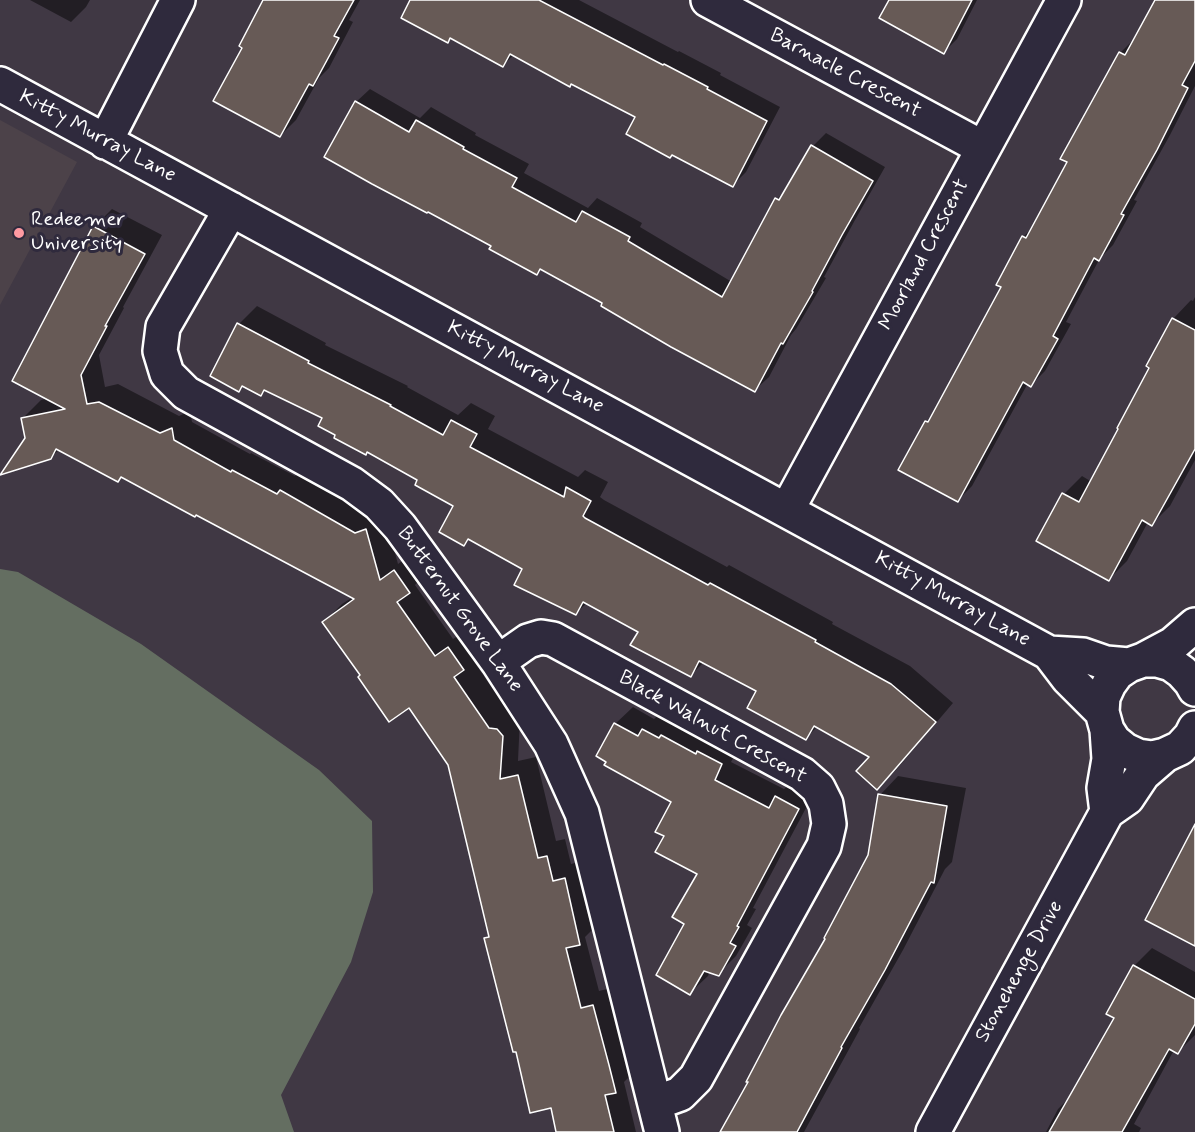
<!DOCTYPE html>
<html>
<head>
<meta charset="utf-8">
<style>
  body { margin:0 }
  canvas { display:block; background:#403844 }
</style>
</head>
<body>
<canvas width="1195" height="1132"></canvas>
<script>
const ctx = document.querySelector('canvas').getContext('2d');
ctx.lineJoin = 'round';
function fill(path, color) { ctx.fillStyle = color; ctx.fill(path, 'evenodd'); }
const shape = rows => new Path2D(rows.map(r => 'M' + r).join(''));
function stroke(path, color, width, dash) { ctx.strokeStyle = color; ctx.lineWidth = width; ctx.lineCap = dash ? 'butt' : 'round'; ctx.setLineDash(dash || []); ctx.stroke(path); }
function drawText(font, color, halo, rows, align = 'center') {
  ctx.font = font + ' Mynerve,sans-serif'; ctx.lineWidth = 6; ctx.setLineDash([]); ctx.textBaseline = 'middle'; ctx.strokeStyle = halo; ctx.fillStyle = color; for (const [text, x, y, turn = 0] of rows) {
    ctx.save(); ctx.translate(x, y); ctx.rotate((+turn || 0) * Math.PI / 180); ctx.textAlign = isNaN(turn) ? turn : align; if (halo) ctx.strokeText(text, 0, 0); ctx.fillText(text, 0, 0); ctx.restore();
  }
}
fill(shape([
  [0,120,77,162,0,305]
]), '#4c4249');
fill(shape([
  [0,569,18,572,141,644,319,770,372,821,373,892,351,962,281,1095,294,1132,0,1132]
]), '#646e61');
fill(shape([
  [30,0,90,0,86,7,71,22],
  [265,0,360,0,349,20,353,22,329,68,319,78,296,120,280,136,244,47],
  [412,0,579,0,678,52,679,51,721,73,720,75,780,107,746,172,732,186,672,154,637,116,514,55,503,65,451,37,447,41],
  [890,0,977,0,957,39,944,52],
  [1157,0,1195,0,1195,86,1170,135,1134,200,1137,201,1113,245,1100,258,1066,322,1071,324,1045,371,1031,385,1028,383,972,486,958,500,927,422,933,415,1003,287,1023,237,1034,226,1069,161,1120,53,1134,39],
  [370,89,420,118,431,107,476,133,475,135,529,164,524,173,588,208,597,198,642,223,640,227,732,282,777,199,788,188,813,146,826,133,885,167,855,220,824,277,826,278,796,329,791,335,769,377,755,390,604,303,542,268,537,273,493,245,356,102],
  [112,209,162,235,123,307,124,308,99,355,105,387,118,384,179,416,190,411,192,422,250,454,251,453,295,476,299,472,384,512,398,564,413,553,427,573,415,585,453,639,467,630,481,651,473,660,507,710,515,711,520,718,518,761,536,757,556,841,565,839,571,864,583,861,597,925,585,937,599,991,611,988,633,1073,624,1082,636,1132,558,1132,552,1106,517,1050,485,939,490,934,450,765,410,706,362,675,324,622,342,604,353,597,122,476,118,480,60,449,50,458,27,438,23,418,41,400,49,398,94,227],
  [1195,297,1195,460,1170,506,1152,524,1148,522,1127,561,1109,579,1064,494,1082,476,1092,482,1151,367,1173,319,1191,300,1193,301],
  [257,306,326,343,325,345,408,386,407,387,458,415,471,403,495,416,488,429,578,477,585,470,608,482,600,497,604,500,727,567,729,565,833,622,832,624,910,666,953,703,896,770,877,788,871,756,817,727,806,738,758,691,704,662,691,675,640,631,587,603,576,613,524,568,470,538,464,544,455,505,419,479,337,434,324,417,266,389,260,394,244,385,239,390,239,324],
  [633,707,654,719,661,712,739,747,731,762,784,789,794,780,815,791,753,908,756,909,747,925,752,928,736,956,718,974,710,971,708,976,690,993,686,924,699,874,666,836,673,801,615,724],
  [898,776,966,788,952,862,945,869,903,950,859,1028,860,1029,804,1132,722,1132,827,938,869,856,880,795],
  [1152,948,1195,972,1195,1035,1178,1052,1174,1050,1134,1124,1141,1128,1139,1132,1046,1132,1058,1109,1071,1096,1116,1018,1134,966]
]), '#0007');
const building = shape([
  [263,0,354,0,334,36,339,38,313,86,309,84,280,137,213,101,242,48,239,46,263,0],
  [410,0,539,0,663,65,664,64,708,87,707,89,767,121,733,187,672,155,670,158,626,134,635,117,571,84,570,87,510,54,503,67,450,38,448,43,401,18,410,0],
  [889,0,972,0,944,54,879,18,889,0],
  [1155,0,1195,0,1195,61,1182,85,1188,88,1157,150,1121,214,1124,215,1099,261,1094,258,1053,336,1058,339,1031,387,1023,382,958,502,898,470,925,421,928,422,1001,287,996,285,1022,236,1026,238,1067,162,1060,159,1119,52,1125,55,1155,0],
  [355,101,409,132,416,120,464,147,463,149,517,178,512,187,576,222,582,211,630,237,628,241,722,297,775,198,779,200,811,145,873,181,842,235,812,291,813,292,783,344,781,343,755,392,671,347,601,306,602,303,540,269,537,275,489,249,491,246,428,212,427,213,372,184,324,157,355,101],
  [93,226,145,254,105,326,107,326,81,375,87,404,99,402,160,433,172,428,174,440,231,472,232,470,277,494,280,490,355,533,366,529,380,580,394,570,410,593,397,602,435,656,448,647,464,670,454,677,489,728,497,729,503,736,500,779,518,775,538,858,547,856,553,881,565,878,580,945,566,948,581,1008,593,1005,609,1065,616,1093,605,1095,614,1132,556,1132,551,1108,530,1113,516,1052,513,1052,484,938,489,937,448,765,409,708,389,722,358,677,360,675,322,622,354,599,196,515,195,517,121,477,118,482,56,449,51,459,0,475,25,438,21,418,65,409,12,381,93,226],
  [1172,318,1195,330,1195,449,1152,526,1142,520,1109,581,1036,541,1062,493,1079,502,1118,429,1117,428,1149,368,1146,366,1172,318],
  [237,323,309,361,308,363,391,405,390,406,443,435,451,420,477,434,470,447,564,497,566,487,591,501,583,516,585,518,708,585,710,583,816,640,815,642,891,684,936,722,877,790,856,771,869,757,814,726,806,740,747,708,756,691,699,661,691,677,630,645,638,632,583,602,576,615,514,585,522,569,468,539,464,546,439,532,453,506,415,485,417,480,367,452,366,455,334,438,335,435,318,426,322,418,264,390,261,396,242,386,239,392,210,376,237,323],
  [614,723,638,736,642,729,659,738,661,735,696,754,697,751,722,764,715,780,769,808,775,796,799,809,737,926,739,927,730,943,736,946,719,976,704,971,690,995,656,975,684,924,672,917,697,874,655,852,664,836,655,832,671,802,604,765,606,762,596,756,614,723],
  [878,794,947,806,934,883,931,882,885,970,841,1047,842,1048,797,1132,720,1132,748,1082,746,1082,781,1015,825,939,824,938,868,855,878,794],
  [1195,824,1195,946,1145,920,1195,824],
  [1133,965,1195,999,1195,1024,1178,1054,1169,1049,1122,1132,1049,1132,1114,1018,1106,1014,1133,965]
]);
fill(building, '#675a56');
stroke(building, '#fff', 1.5);
const minor = shape([
  [708,0,983,148],
  [0,84,1049,653,1068,678,1102,712],
  [105,142,178,0],
  [231,209,163,327,160,351,167,374,186,393,352,484,379,504,400,527,498,662,551,744,582,813,662,1132],
  [787,510,1064,0],
  [1049,653,1083,655,1106,663,1129,665],
  [1143,660,1173,644,1195,625],
  [498,662,528,641,541,637,553,639,802,774,818,788,826,804,829,824,824,846,696,1078,680,1094,655,1103],
  [1195,689,1191,682,1182,672,1171,664,1157,660,1143,660,1129,665,1117,673,1109,684,1103,697,1102,712,1107,730,1114,741,1125,750,1138,756,1152,758,1165,755,1180,748,1191,736,1195,728],
  [1107,730,1109,759,1104,788,1107,812],
  [933,1132,1107,812,1127,798,1143,774,1165,755]
]);
stroke(minor, '#fff', 38);
stroke(minor, '#2f2a3d', 33);
for (const [x, y, r, color] of [
  [19,233,6,"#ff9aa2"]
]) { const dot = new Path2D(); dot.arc(x, y, r, 0, 2 * Math.PI); ctx.fillStyle = color; ctx.fill(dot); stroke(dot, '#2f2a3d', 2); }
drawText('21px', '#fff', '#2f2a3d', [
  ["Barnacle Crescent",845,74,28],
  ["Kitty Murray Lane",97,137,28],
  ["Moorland Crescent",925,255,-62],
  ["Kitty Murray Lane",525,368,28],
  ["Kitty Murray Lane",952,600,29],
  ["Butternut Grove Lane",459,610,54],
  ["Black Walnut Crescent",712,728,29],
  ["Stonehenge Drive",1020,972,-61]
]);
drawText('21px', '#fff', '#2f2a3d', [
  ["Redeemer",31,221],
  ["University",31,245]
], 'left');
</script>
</body>
</html>
